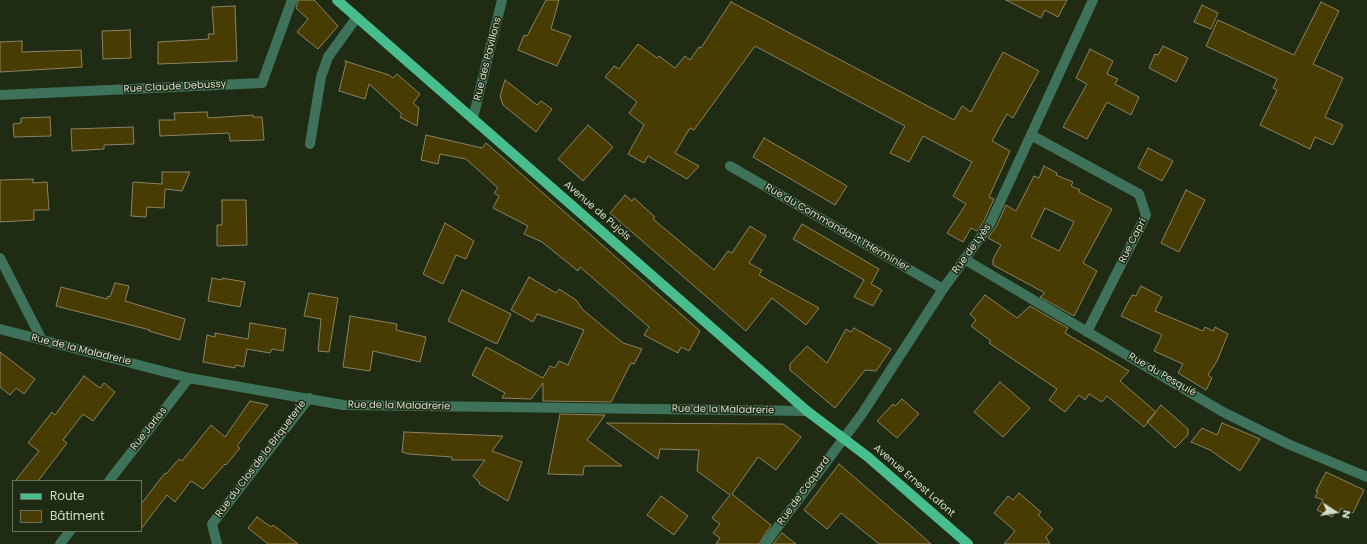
<!DOCTYPE html>
<html>
<head>
<meta charset="utf-8">
<style>
  body { margin:0 }
  #map { position:relative; width:1367px; height:544px; overflow:hidden; background:#1f2b13; font-family:Poppins,sans-serif }
  canvas { display:block }
  .legend { position:absolute; left:12px; top:480px; width:130px; height:52px; box-sizing:border-box; background:#1f2b13; border:1px solid #68725e; margin:0; padding:5px 7px; list-style:none; font-size:12px; color:#d5ddce }
  .legend li { display:flex; align-items:center; gap:8px; height:20px }
  .legend b { width:20px; border:1px solid #68725e }
  .north { position:absolute; left:1315px; top:492px; width:40px; height:40px; -webkit-text-stroke:3px #1f2b13; paint-order:stroke; rotate:102deg; font-size:11px; font-weight:700; line-height:16px; text-align:center; color:#d5ddce }
  .north::after { content:''; display:block; margin:auto; width:14px; height:18px; background:#d5ddce; clip-path:polygon(50% 0,100% 100%,50% 72%,0 100%) }
</style>
</head>
<body>
<div id="map">
<canvas width="1367" height="544"></canvas>
<ul class="legend">
<li><b style="height:5px;background:#48bd8e"></b>Route</li>
<li><b style="height:11px;background:#483c02"></b>Bâtiment</li>
</ul>
<div class="north">N</div>
</div>
<script>
const ctx = document.querySelector('canvas').getContext('2d');
ctx.lineJoin = 'round';
function fill(path, color) { ctx.fillStyle = color; ctx.fill(path, 'evenodd'); }
const shape = rows => new Path2D(rows.map(r => 'M' + r).join(''));
function stroke(path, color, width, dash) { ctx.strokeStyle = color; ctx.lineWidth = width; ctx.lineCap = dash ? 'butt' : 'round'; ctx.setLineDash(dash || []); ctx.stroke(path); }
function drawText(font, color, halo, rows, align = 'center') {
  ctx.font = font + ' Poppins,sans-serif'; ctx.lineWidth = 3; ctx.setLineDash([]); ctx.textBaseline = 'middle'; ctx.strokeStyle = halo; ctx.fillStyle = color; for (const [text, x, y, turn = 0] of rows) {
    ctx.save(); ctx.translate(x, y); ctx.rotate((+turn || 0) * Math.PI / 180); ctx.textAlign = isNaN(turn) ? turn : align; if (halo) ctx.strokeText(text, 0, 0); ctx.fillText(text, 0, 0); ctx.restore();
  }
}
const building = shape([
  [298,0,314,0,338,26,318,49,297,32,308,19,296,8,298,0],
  [546,0,559,0,551,29,571,36,557,66,518,50,524,35,527,36,546,0],
  [1006,0,1067,0,1058,17,1045,10,1041,18,1006,0],
  [731,2,954,120,962,106,971,112,1003,52,1039,71,1013,118,1007,114,992,141,1010,151,989,197,994,199,984,221,977,231,971,228,963,242,947,233,966,204,953,196,972,162,923,136,909,162,890,153,905,126,755,46,694,130,690,128,675,153,699,166,687,179,648,156,644,163,628,154,644,125,629,113,637,102,605,77,614,66,619,69,638,44,657,58,659,56,675,68,685,56,690,60,699,47,701,48,731,2],
  [1321,2,1339,11,1313,64,1343,78,1325,117,1343,125,1333,145,1315,137,1310,149,1260,125,1277,90,1273,88,1277,79,1206,46,1218,20,1294,55,1321,2],
  [1202,5,1218,13,1211,29,1194,22,1202,5],
  [235,6,237,61,158,64,158,42,209,39,208,34,214,34,212,7,235,6],
  [130,30,131,58,103,59,102,31,130,30],
  [22,41,22,52,81,50,82,67,0,72,0,42,22,41],
  [1163,46,1188,58,1176,82,1149,68,1155,54,1158,55,1163,46],
  [1090,49,1113,61,1107,74,1118,79,1115,84,1139,97,1131,115,1107,102,1087,139,1063,127,1087,84,1076,78,1090,49],
  [345,61,389,75,393,78,397,74,420,94,413,103,419,108,417,126,400,117,402,114,369,84,365,99,339,91,346,63,345,61],
  [505,80,537,105,541,101,552,109,536,132,503,105,500,96,505,80],
  [207,112,208,118,253,115,253,117,262,117,264,140,230,141,229,133,160,136,159,120,175,120,174,113,207,112],
  [50,117,51,136,14,137,13,124,21,123,21,118,50,117],
  [588,125,613,147,583,181,558,159,588,125],
  [133,127,134,144,104,145,104,149,72,151,71,129,133,127],
  [426,135,482,148,486,143,700,331,689,351,681,347,678,353,644,335,649,327,580,267,578,271,542,242,524,234,528,226,493,208,499,196,494,193,498,188,466,159,440,154,438,164,421,160,426,135],
  [764,138,847,186,835,205,753,157,764,138],
  [1148,148,1173,161,1162,181,1138,168,1148,148],
  [1044,166,1057,173,1056,175,1073,182,1071,186,1080,190,1079,192,1112,209,1083,263,1097,271,1074,316,1040,297,1045,293,993,265,993,259,1001,245,988,238,996,227,1006,205,1016,211,1034,176,1039,178,1044,166],
  [1045,208,1074,222,1059,251,1031,237,1045,208],
  [162,172,190,172,182,191,165,189,164,208,147,207,146,217,131,216,133,182,162,184,162,172],
  [33,179,33,183,47,182,49,210,34,210,34,220,0,222,0,180,33,179],
  [1186,190,1205,200,1179,252,1161,243,1186,190],
  [625,195,632,201,634,198,655,217,653,219,714,270,728,251,732,253,750,226,766,236,749,263,762,270,759,275,819,308,806,325,772,298,746,331,610,213,625,195],
  [222,200,246,200,247,245,217,246,217,225,222,225,222,200],
  [445,223,474,241,466,259,456,255,443,284,423,274,445,223],
  [802,224,879,269,871,284,882,290,873,306,854,297,864,280,793,239,802,224],
  [529,277,556,293,559,289,576,300,583,310,623,343,642,349,634,364,631,363,611,402,543,401,543,383,531,399,502,398,505,393,472,375,486,347,543,378,550,366,555,368,559,361,568,365,584,330,537,314,533,322,511,310,529,277],
  [212,278,222,280,222,278,245,282,240,307,208,301,212,278],
  [115,283,129,286,125,301,185,319,180,340,149,331,150,330,56,306,61,287,107,299,108,296,110,297,115,283],
  [1141,286,1162,297,1155,311,1203,331,1205,327,1213,331,1215,327,1228,334,1217,361,1208,375,1212,378,1206,390,1178,373,1183,364,1154,351,1162,335,1121,316,1132,295,1136,296,1141,286],
  [462,290,511,314,497,344,448,321,462,290],
  [309,293,338,298,329,352,318,351,321,319,304,316,309,293],
  [985,295,1017,318,1030,306,1068,328,1065,333,1129,371,1120,381,1156,412,1144,427,1107,396,1102,402,1089,394,1085,400,1079,395,1065,412,1049,400,1057,389,989,343,991,341,971,326,976,320,970,314,985,295],
  [350,316,397,324,396,330,426,337,420,362,373,351,370,371,343,367,350,316],
  [250,323,286,329,283,351,272,349,270,353,247,349,244,367,236,365,235,368,203,362,207,335,215,337,215,333,248,339,250,323],
  [854,328,891,349,876,371,865,370,835,408,790,370,790,364,807,346,827,363,846,329,851,332,854,328],
  [0,352,35,379,24,394,16,388,10,395,0,387,0,352],
  [84,376,100,388,104,383,115,392,93,421,83,414,63,440,67,443,38,481,15,481,39,451,28,443,52,412,55,415,84,376],
  [1000,382,1030,408,1003,437,974,412,1000,382],
  [902,399,919,414,897,438,877,421,893,404,895,406,902,399],
  [250,401,268,405,237,446,240,448,226,465,225,464,203,489,191,481,175,502,167,495,141,529,141,504,165,473,166,474,179,459,182,461,211,425,225,437,250,401],
  [1161,405,1188,429,1188,435,1175,448,1147,422,1161,405],
  [560,414,605,415,587,440,622,466,586,466,584,467,583,475,548,474,560,414],
  [607,423,783,424,801,437,776,470,758,457,732,494,771,525,759,544,716,544,720,538,713,533,720,524,712,518,730,495,697,471,699,450,660,449,658,459,607,423],
  [1222,423,1260,439,1240,471,1210,450,1191,442,1202,428,1217,435,1222,423],
  [404,432,503,436,492,451,522,462,508,501,479,484,480,483,473,476,485,460,452,460,452,457,409,454,402,452,404,432],
  [839,464,911,526,931,544,879,544,841,513,827,529,804,510,839,464],
  [1326,472,1364,490,1353,513,1341,508,1339,513,1335,511,1332,517,1317,510,1323,500,1315,497,1318,492,1316,491,1326,472],
  [1019,493,1041,512,1038,515,1053,529,1046,537,1050,544,1004,544,1015,531,994,513,1008,496,1013,500,1019,493],
  [661,496,688,516,674,535,647,515,661,496],
  [257,517,271,527,273,525,298,544,268,544,248,528,257,517],
  [782,533,796,544,773,544,782,533]
]);
fill(building, '#483c02');
stroke(building, '#8a8365', 1);
stroke(shape([
  [0,95,262,83,292,0],
  [473,118,502,0],
  [1031,135,1139,194,1146,215,1087,332],
  [310,144,321,77,328,57,357,17],
  [730,166,943,289],
  [0,258,42,340],
  [964,259,1223,412,1288,444,1367,477],
  [0,329,189,378,343,405,807,411],
  [109,481,189,378],
  [60,544,70,531],
  [217,544,212,524,309,398],
  [765,544,862,414,943,289,990,224,1093,0]
]), '#3f725b', 10);
stroke(shape([
  [337,0,807,411,868,457,968,544]
]), '#48bd8e', 10);
drawText('10px', '#d5ddce', '#1f2b13', [
  ["Rue des Pavillons",488,59,-76],
  ["Rue Claude Debussy",175,87,-3],
  ["Avenue de Pujols",597,211,41],
  ["Rue du Commandant l’Herminier",837,228,30],
  ["Rue Capri",1133,241,-63],
  ["Rue de Lyès",972,249,-54],
  ["Rue de la Maladrerie",81,350,14],
  ["Rue du Pesquié",1162,375,30],
  ["Rue de la Maladrerie",399,406,1],
  ["Rue de la Maladrerie",723,410,1],
  ["Rue Jarlas",149,429,-52],
  ["Rue du Clos de la Briqueterie",261,459,-53],
  ["Avenue Ernest Lafont",914,481,41],
  ["Rue de Coquard",804,491,-54]
]);
</script>
</body>
</html>
